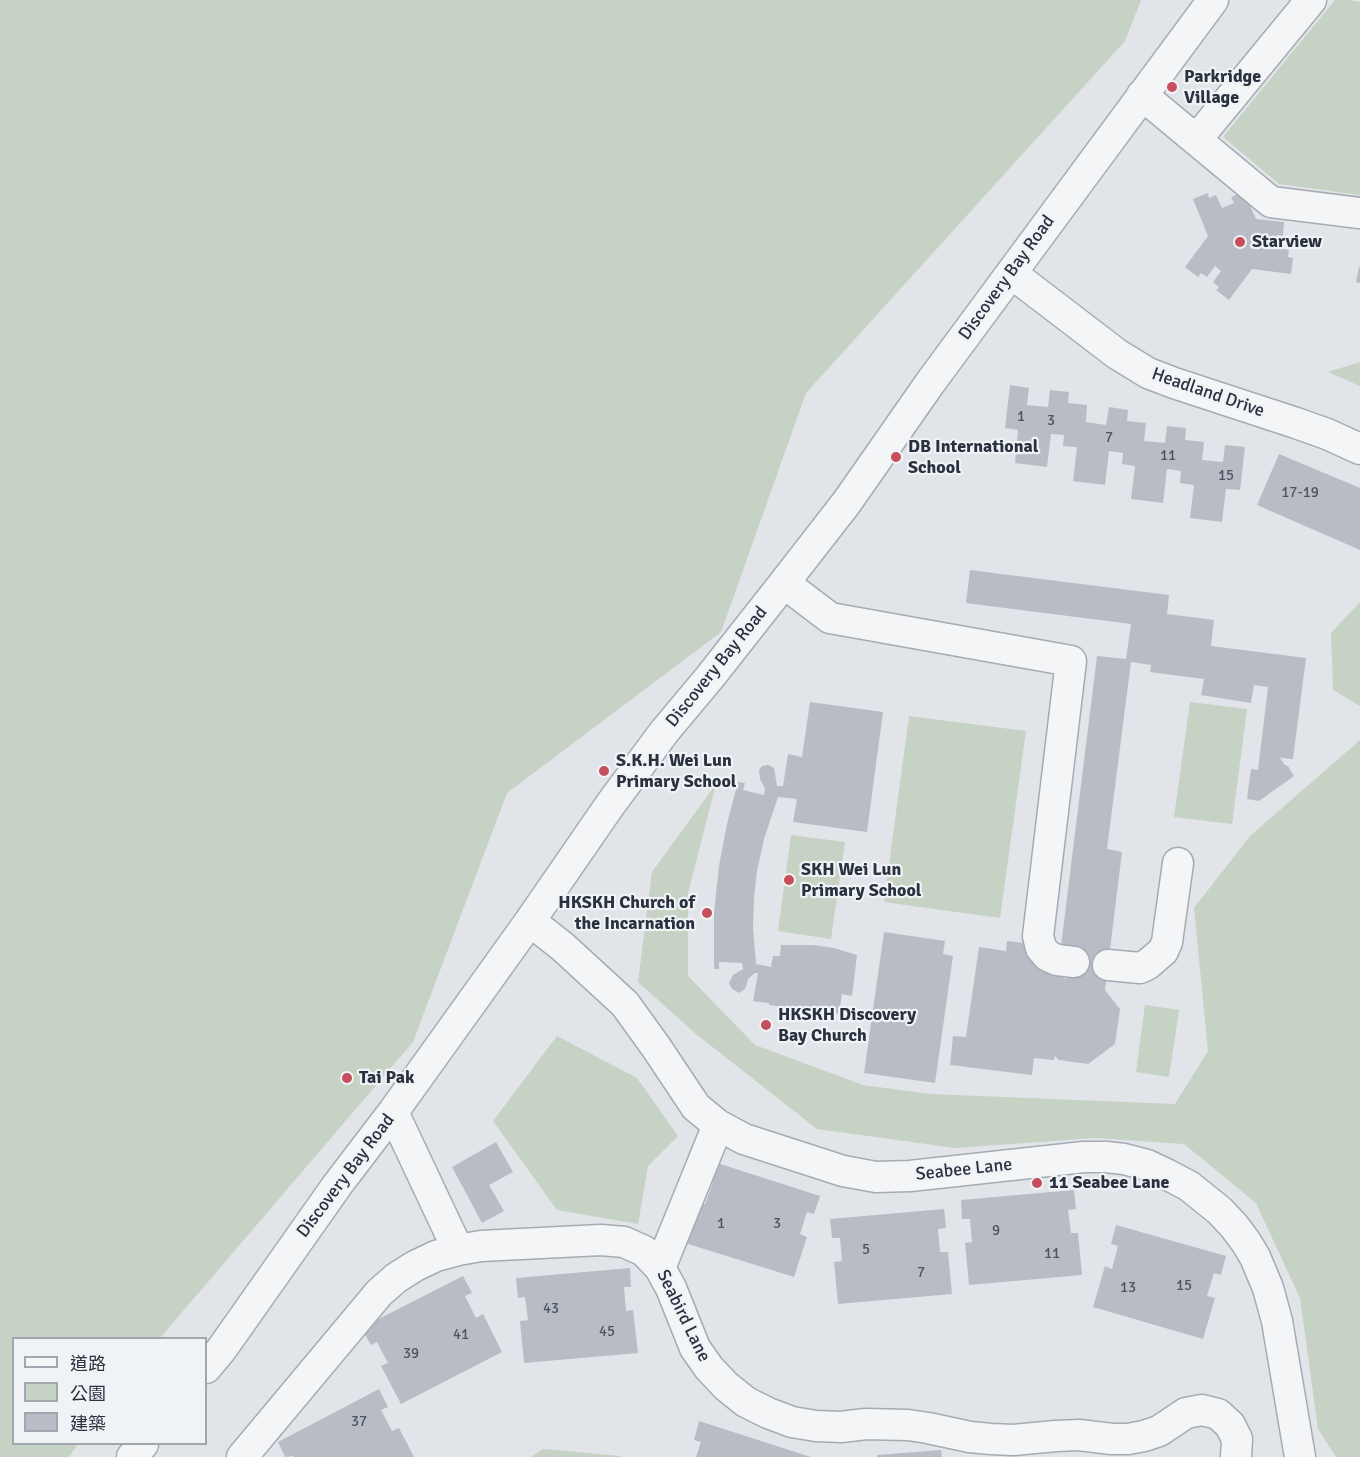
<!DOCTYPE html>
<html>
<head>
<meta charset="utf-8">
<style>
  body { margin:0 }
  #map { position:relative; width:1360px; height:1457px; overflow:hidden; background:#e1e4e9; font-family:Signika,"Noto Sans TC",sans-serif }
  canvas { display:block }
  .legend { position:absolute; left:12px; top:1337px; width:195px; height:108px; box-sizing:border-box; background:#f0f3f6; border:2px solid #a1a5ad; margin:0; padding:8px 10px; list-style:none; font-size:18px; color:#2a313f }
  .legend li { display:flex; align-items:center; gap:12px; height:30px }
  .legend b { width:30px; border:2px solid #a1a5ad }
</style>
</head>
<body>
<div id="map">
<canvas width="1360" height="1457"></canvas>
<ul class="legend">
<li><b style="height:8px;background:#f3f5f7"></b>道路</li>
<li><b style="height:16px;background:#c6d2c3"></b>公園</li>
<li><b style="height:16px;background:#b8bdc5"></b>建築</li>
</ul>
</div>
<script>
const ctx = document.querySelector('canvas').getContext('2d');
ctx.lineJoin = 'round';
function fill(path, color) { ctx.fillStyle = color; ctx.fill(path, 'evenodd'); }
const shape = rows => new Path2D(rows.map(r => 'M' + r).join(''));
function stroke(path, color, width, dash) { ctx.strokeStyle = color; ctx.lineWidth = width; ctx.lineCap = dash ? 'butt' : 'round'; ctx.setLineDash(dash || []); ctx.stroke(path); }
function drawText(font, color, halo, rows, align = 'center') {
  ctx.font = font + ' Signika,sans-serif'; ctx.lineWidth = 4.5; ctx.setLineDash([]); ctx.textBaseline = 'middle'; ctx.strokeStyle = halo; ctx.fillStyle = color; for (const [text, x, y, turn = 0] of rows) {
    ctx.save(); ctx.translate(x, y); ctx.rotate((+turn || 0) * Math.PI / 180); ctx.textAlign = isNaN(turn) ? turn : align; if (halo) ctx.strokeText(text, 0, 0); ctx.fillText(text, 0, 0); ctx.restore();
  }
}
fill(shape([
  [0,0,1141,0,1125,41,806,393,721,632,507,793,413,1042,160,1338,14,1338,14,1444,78,1444,69,1457,0,1457],
  [1335,0,1349,0,1360,2,1360,195,1279,184,1223,137],
  [1360,362,1360,386,1328,372],
  [1360,602,1360,706,1333,690,1331,633],
  [1190,702,1247,709,1232,824,1174,817],
  [909,716,1026,731,1000,918,884,902],
  [1360,740,1360,1457,1336,1457,1318,1429,1300,1298,1256,1203,1184,1144,1095,1138,955,1148,817,1129,696,1034,638,982,652,872,716,784,688,893,688,976,755,1045,863,1085,930,1094,1175,1104,1208,1051,1194,908,1250,836],
  [791,835,845,842,831,939,778,931],
  [1145,1005,1179,1010,1169,1077,1136,1072],
  [557,1036,637,1078,678,1136,648,1166,638,1224,557,1210,493,1121],
  [543,1449,621,1456,621,1457,531,1457]
]), '#c6d2c3');
fill(shape([
  [1244,192,1256,219,1284,222,1283,236,1277,235,1275,248,1289,250,1288,257,1293,258,1291,274,1252,269,1229,300,1216,290,1219,287,1213,282,1221,271,1215,266,1207,277,1201,273,1198,277,1185,267,1208,236,1193,199,1208,193,1209,198,1216,195,1222,208,1234,203,1231,197],
  [1359,267,1360,267,1360,283,1356,282],
  [1010,385,1029,388,1027,405,1037,406,1048,407,1050,390,1069,392,1068,403,1087,405,1086,422,1106,425,1109,407,1128,410,1127,421,1146,423,1144,441,1165,443,1167,426,1186,428,1185,440,1204,442,1202,460,1223,462,1225,445,1245,447,1240,490,1226,489,1222,522,1190,518,1194,485,1180,483,1181,471,1167,469,1163,503,1131,499,1135,466,1122,464,1123,453,1109,451,1105,485,1073,481,1077,447,1063,446,1064,435,1051,434,1047,467,1015,463,1018,430,1005,428],
  [1279,454,1360,488,1360,550,1257,505],
  [970,570,1169,595,1167,614,1214,620,1211,646,1306,658,1293,759,1280,758,1285,765,1288,766,1294,776,1259,801,1247,799,1251,769,1258,770,1268,687,1254,685,1251,703,1201,695,1204,679,1150,672,1151,665,1131,662,1107,849,1122,852,1105,990,1120,1009,1115,1044,1088,1064,1059,1060,1055,1056,1054,1060,1034,1058,1032,1075,950,1065,953,1036,966,1037,979,947,1006,951,1007,941,1024,943,1045,966,1056,967,1065,979,1069,976,1072,977,1076,948,1061,946,1097,656,1126,659,1131,624,966,603],
  [810,702,883,712,867,832,793,822,797,799,778,797,764,839,757,871,754,899,753,927,756,964,771,967,773,956,780,956,781,945,814,945,834,948,857,955,852,996,842,994,839,1014,769,1005,769,1003,753,1001,758,973,755,973,748,979,745,989,739,993,732,989,729,983,733,975,743,969,742,963,719,962,719,969,714,969,714,913,719,866,727,824,738,782,745,783,743,790,764,795,765,789,760,779,759,770,762,766,768,765,774,768,777,786,783,786,788,754,802,757],
  [884,932,945,941,943,954,953,956,935,1083,864,1073],
  [496,1142,513,1172,489,1185,504,1211,482,1223,452,1167],
  [711,1161,820,1196,814,1214,807,1212,800,1234,807,1237,794,1277,685,1243,698,1202,705,1204,713,1182,705,1179],
  [1074,1190,1076,1209,1068,1210,1071,1233,1078,1233,1082,1275,969,1285,965,1243,972,1242,970,1219,962,1219,961,1200],
  [944,1209,946,1228,938,1229,940,1252,948,1252,952,1294,838,1304,834,1262,842,1261,840,1238,832,1238,830,1219],
  [1116,1225,1226,1256,1221,1275,1214,1273,1207,1296,1215,1298,1203,1339,1093,1307,1105,1266,1112,1269,1118,1246,1111,1244],
  [630,1268,631,1287,624,1287,626,1311,633,1310,638,1353,524,1363,520,1321,528,1320,525,1297,518,1298,516,1278],
  [463,1276,472,1293,465,1296,476,1318,483,1314,502,1352,401,1404,381,1366,388,1363,377,1342,371,1345,361,1328],
  [379,1389,388,1407,381,1410,392,1431,399,1428,414,1457,294,1457,293,1456,285,1457,278,1442],
  [699,1421,811,1457,696,1457,701,1442,694,1440],
  [941,1450,942,1457,877,1457,877,1455]
]), '#b8bdc5');
const minor = shape([
  [1142,95,1271,202,1360,213],
  [1196,140,1311,0],
  [1011,273,1117,354,1148,373,1174,383,1296,423,1327,434,1360,449],
  [784,583,830,618,1071,661,1038,936,1041,948,1048,956,1057,960,1074,962],
  [530,921,563,947,625,1004,656,1047,696,1107,718,1125,744,1139,843,1171,876,1177,910,1176,1084,1157,1106,1157,1124,1159,1147,1165,1168,1175,1189,1186,1220,1211,1234,1226,1246,1242,1255,1257,1268,1288,1277,1321,1300,1457],
  [1108,965,1140,968,1148,964,1163,951,1167,942,1178,863],
  [393,1112,458,1250],
  [660,1268,718,1125],
  [206,1368,221,1350,338,1184,393,1112,530,921,610,805,664,732,710,677,784,583,847,502,930,383,1213,0],
  [132,1457,143,1444],
  [242,1457,379,1293,396,1278,415,1266,436,1256,458,1250,481,1246,601,1240,624,1242,644,1251,660,1268,671,1288,695,1348,709,1368,726,1386,746,1402,768,1413,792,1422,816,1426,841,1427,866,1424,908,1425,928,1428,970,1437,991,1439,1013,1440,1056,1436,1079,1435,1112,1439,1128,1439,1144,1436,1159,1431,1186,1413,1202,1410,1218,1414,1230,1425,1237,1439,1236,1457]
]);
stroke(minor, '#a6abb3', 33);
stroke(minor, '#f3f5f7', 30);
for (const [x, y, r, color] of [
  [1172,87,6,"#c54f5b"],
  [1240,242,6,"#c54f5b"],
  [896,457,6,"#c54f5b"],
  [604,771,6,"#c54f5b"],
  [789,880,6,"#c54f5b"],
  [707,913,6,"#c54f5b"],
  [766,1025,6,"#c54f5b"],
  [347,1078,6,"#c54f5b"],
  [1037,1183,6,"#c54f5b"]
]) { const dot = new Path2D(); dot.arc(x, y, r, 0, 2 * Math.PI); ctx.fillStyle = color; ctx.fill(dot); stroke(dot, '#f0f3f6', 2); }
drawText('15px', '#4e5460', null, [
  ["1",1021,417],
  ["3",1051,421],
  ["7",1109,438],
  ["11",1168,456],
  ["15",1226,476],
  ["17-19",1300,493],
  ["1",721,1224],
  ["3",777,1224],
  ["9",996,1231],
  ["5",866,1250],
  ["11",1052,1254],
  ["7",921,1273],
  ["15",1184,1286],
  ["13",1128,1288],
  ["43",551,1309],
  ["45",607,1332],
  ["41",461,1335],
  ["39",411,1354],
  ["37",359,1422]
]);
drawText('bold 18px', '#2a313f', '#f0f3f6', [
  ["Parkridge",1184,77],
  ["Village",1184,98],
  ["Starview",1252,242],
  ["DB International",908,447],
  ["School",908,468],
  ["S.K.H. Wei Lun",616,761],
  ["Primary School",616,782],
  ["SKH Wei Lun",801,870],
  ["Primary School",801,891],
  ["HKSKH Church of",695,903,"right"],
  ["the Incarnation",695,924,"right"],
  ["HKSKH Discovery",778,1015],
  ["Bay Church",778,1036],
  ["Tai Pak",359,1078],
  ["11 Seabee Lane",1049,1183]
], 'left');
drawText('18px', '#2a313f', '#f0f3f6', [
  ["Discovery Bay Road",1007,278,-54],
  ["Headland Drive",1208,393,19],
  ["Discovery Bay Road",717,667,-51],
  ["Seabee Lane",964,1170,-6],
  ["Discovery Bay Road",346,1176,-53],
  ["Seabird Lane",683,1316,64]
]);
</script>
</body>
</html>
